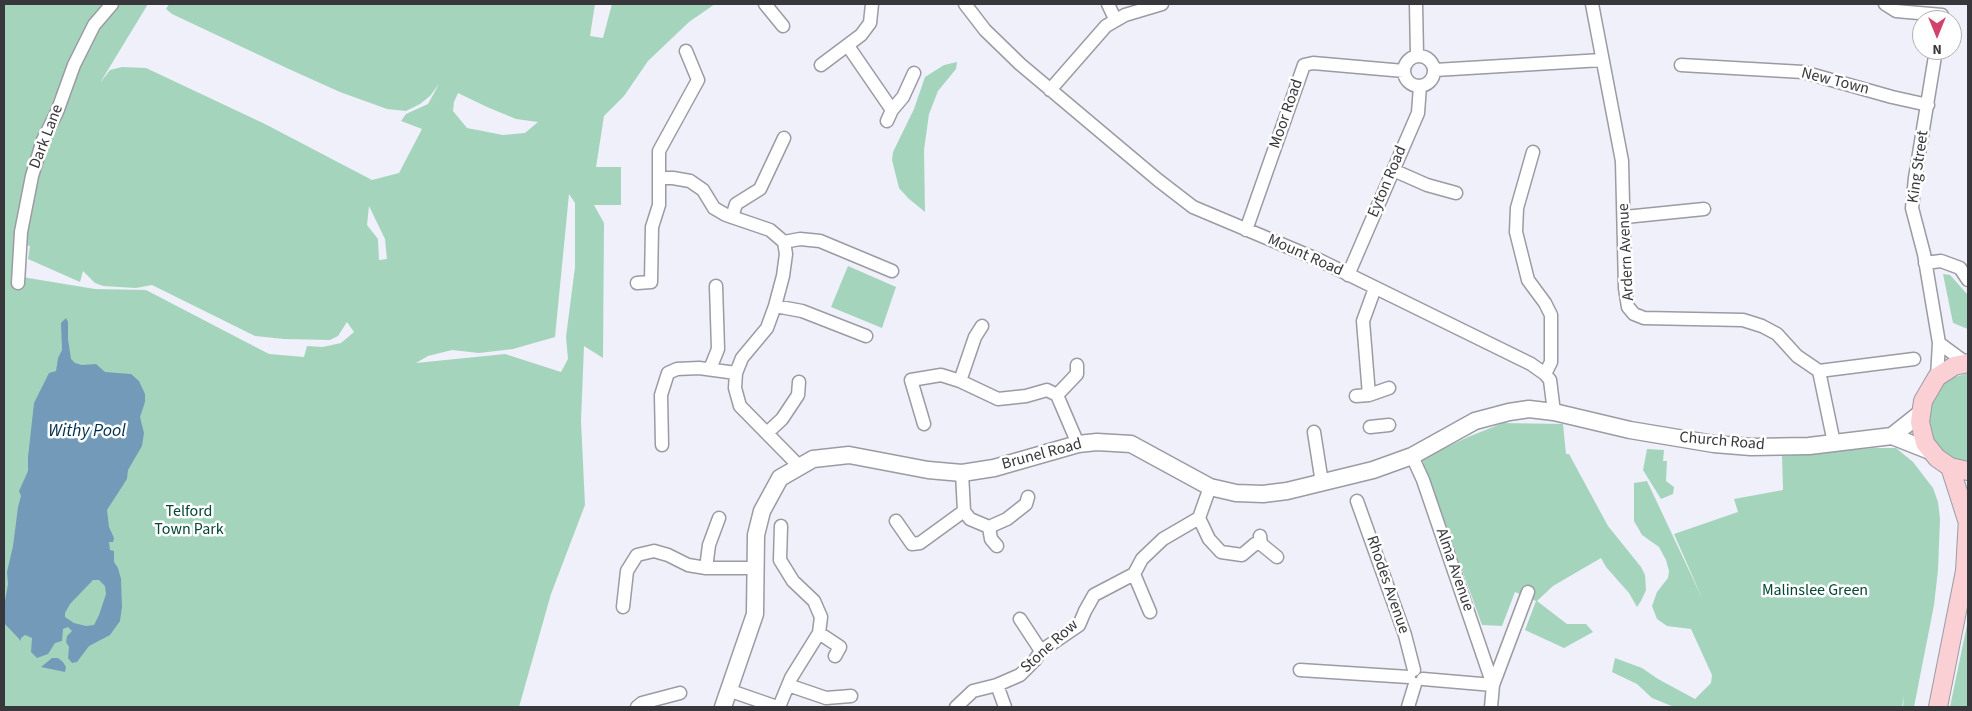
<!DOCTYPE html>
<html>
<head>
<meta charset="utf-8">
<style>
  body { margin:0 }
  #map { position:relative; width:1972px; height:711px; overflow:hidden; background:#eff0f9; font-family:"Source Sans 3",sans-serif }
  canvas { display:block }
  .frame { position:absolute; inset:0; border:5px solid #38383c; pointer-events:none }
  .north { position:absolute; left:1912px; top:10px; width:50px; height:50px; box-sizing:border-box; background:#fff; border:1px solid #afafb1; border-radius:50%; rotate:180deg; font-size:14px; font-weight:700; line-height:20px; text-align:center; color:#38383c }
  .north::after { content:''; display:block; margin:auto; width:18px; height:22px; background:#d1436d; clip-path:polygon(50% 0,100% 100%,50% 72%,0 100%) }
</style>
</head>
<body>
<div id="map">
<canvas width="1972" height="711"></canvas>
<div class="frame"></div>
<div class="north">N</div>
</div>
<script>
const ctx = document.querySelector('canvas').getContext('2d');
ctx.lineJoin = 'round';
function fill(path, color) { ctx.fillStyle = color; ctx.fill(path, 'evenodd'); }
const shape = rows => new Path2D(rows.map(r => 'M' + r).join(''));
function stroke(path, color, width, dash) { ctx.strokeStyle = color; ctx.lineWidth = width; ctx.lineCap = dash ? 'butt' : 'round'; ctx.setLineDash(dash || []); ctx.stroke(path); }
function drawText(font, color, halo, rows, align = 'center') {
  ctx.font = font + ' "Source Sans 3",sans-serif'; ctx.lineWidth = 5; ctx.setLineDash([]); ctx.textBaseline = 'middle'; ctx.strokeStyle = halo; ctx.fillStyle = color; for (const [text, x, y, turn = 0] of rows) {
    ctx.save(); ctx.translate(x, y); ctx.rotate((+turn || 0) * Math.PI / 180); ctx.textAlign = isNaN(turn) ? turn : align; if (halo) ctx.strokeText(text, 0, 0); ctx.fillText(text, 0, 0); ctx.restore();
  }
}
fill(shape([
  [4,4,148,4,100,83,110,70,122,67,146,68,265,124,372,180,399,173,422,129,401,121,406,114,428,104,439,84,430,96,420,104,406,111,387,109,340,92,291,70,172,14,166,9,169,4,595,4,590,36,603,38,612,4,715,4,689,22,648,61,624,96,604,116,596,167,621,167,621,205,594,205,604,223,603,358,584,346,581,421,585,505,551,594,519,707,4,707],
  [458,93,487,107,516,119,538,122,525,133,503,135,467,128,453,111,454,102],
  [569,194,575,203,575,267,566,337,568,359,561,372,505,354,416,363,428,356,452,350,479,353,513,349,555,337],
  [369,206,385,239,387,259,379,260,378,239,367,225],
  [18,244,30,246,28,259,80,282,83,271,95,283,103,286,136,288,152,285,255,336,284,339,330,340,338,336,347,322,354,332,341,343,323,347,307,346,304,357,269,354,146,290,95,289,22,277,12,270,14,253],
  [957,62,956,69,938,91,929,114,924,150,925,212,908,198,899,188,892,160,893,152,914,109,925,77,944,65],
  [848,266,896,287,882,328,831,307],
  [1943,274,1950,275,1968,295,1968,329,1953,323],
  [1968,373,1968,465,1950,459,1934,443,1928,429,1929,406,1940,387,1952,378],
  [1503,423,1563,424,1566,454,1569,454,1608,526,1641,567,1645,575,1646,590,1641,601,1637,607,1629,593,1606,567,1601,558,1553,586,1537,601,1567,624,1586,624,1593,632,1564,648,1525,630,1536,601,1515,592,1502,626,1482,625,1422,459,1468,437],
  [1873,448,1896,448,1913,462,1933,488,1938,502,1940,519,1938,570,1934,605,1914,707,1903,707,1904,696,1902,707,1674,707,1652,698,1637,684,1612,672,1615,658,1642,668,1658,679,1695,699,1711,683,1712,675,1691,629,1667,626,1657,619,1652,606,1657,592,1668,578,1669,571,1666,560,1659,547,1642,535,1634,521,1634,483,1647,481,1703,600,1674,534,1738,512,1734,499,1783,490,1782,456],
  [1647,449,1664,450,1663,461,1667,461,1666,481,1674,487,1673,494,1661,499,1643,470],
  [1968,620,1968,707,1950,707]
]), '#a5d4bd');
fill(shape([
  [66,318,68,322,68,339,71,359,75,363,82,365,96,364,105,372,131,374,139,381,145,394,145,402,140,417,144,433,142,446,128,470,127,479,107,510,109,527,114,538,113,542,109,542,110,550,114,551,114,562,118,568,121,579,122,607,120,621,110,635,89,646,77,662,72,663,68,658,69,647,66,642,67,636,72,631,68,627,63,629,62,641,55,643,48,654,37,658,31,652,32,638,25,635,21,638,21,641,4,623,4,607,8,584,7,572,13,546,18,507,21,496,19,491,28,471,28,457,34,403,49,373,56,371,58,358,62,350,61,323],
  [93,580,99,580,105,586,106,594,99,615,94,625,86,626,74,623,65,617,65,613,70,604],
  [52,658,58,658,63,662,66,667,65,672,41,667]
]), '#749ab9');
const minor = shape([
  [765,4,783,26],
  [965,4,985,30,1020,64,1158,180,1193,207,1319,260,1531,364,1545,374,1550,380,1554,412],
  [1108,4,1115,19],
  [1416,4,1417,55],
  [1592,4,1622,161,1625,288,1628,307,1634,314,1644,318,1743,320,1762,326,1777,334,1797,356,1819,371,1834,443],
  [1885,4,1896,11,1942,15],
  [848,46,892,110,887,121],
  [1936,50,1915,178,1912,208,1924,254,1939,343,1937,377],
  '1404 71a15 15 0 1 1 30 0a15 15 0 1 1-30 0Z',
  [821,65,861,35,870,23,872,4],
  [1681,65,1803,72,1892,97,1928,105],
  [1435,70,1602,60],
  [1050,90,1106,26,1125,15,1162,4],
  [892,110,903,97,914,73],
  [1533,152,1517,208,1516,232,1528,280,1545,303,1551,315,1551,362,1545,374],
  [1393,170,1427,185,1456,193],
  [659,178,673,178,690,181,703,190,714,208,726,215,770,230,784,242,786,254,783,276,775,306,767,328,742,358,736,373,735,388,740,406,800,467],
  [732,217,736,204,760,189,784,138],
  [1625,217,1704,209],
  [1246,230,1304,65,1313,63,1404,71],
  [784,242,800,239,820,241,892,271],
  [1925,263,1941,261,1960,268,1968,280],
  [1348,275,1418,113,1420,86],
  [18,283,21,232,32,176,43,140,57,112,74,65,94,25,112,4],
  [637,283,651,282,652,227,659,205,659,151,698,80,686,51],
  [775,306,802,311,866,336],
  [1939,343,1966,363],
  [710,369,718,349,716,286],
  [1819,371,1914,359],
  [960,381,975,337,982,326],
  [1057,395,1077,374,1077,365],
  [1369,395,1363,321,1375,288],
  [1356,396,1369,395,1389,388],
  [924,424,911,380,941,375,960,381,998,399,1026,396,1047,390,1057,395,1078,444],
  [1370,427,1389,425],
  [1314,432,1322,483],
  [767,433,782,419,798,395,799,382],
  [662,445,661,395,668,373,677,369,699,368,736,373],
  [1412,456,1423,480,1493,685,1491,707],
  [962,473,964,511,970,519,989,527,1007,519,1026,504,1028,497],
  [1357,501,1405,635,1414,670],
  [1199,518,1209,539,1221,552,1242,555,1255,544,1261,544],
  [896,521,912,544,920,543,964,511],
  [989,527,991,539,997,546],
  [1260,536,1261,544,1277,557],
  [706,568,709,545,719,518],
  [1134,574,1150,612],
  [623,607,627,571,637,555,654,551,668,555,688,565,706,568,756,568],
  [1020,619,1041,651],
  [819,633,840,647,835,656],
  [1300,670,1409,677],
  [1423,679,1493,685,1528,592],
  [788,685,826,698,851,696],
  [997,685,1005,707],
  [728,690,777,707],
  [637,707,642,703,680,693],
  [779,707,791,678,819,633,821,617,814,601,793,581,780,560,781,526],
  [956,707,973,691,997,685,1020,675,1035,660,1041,651,1079,625,1085,611,1094,595,1134,574,1142,559,1163,539,1199,518,1210,487],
  [1408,707,1415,684]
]);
const tertiary = shape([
  [1892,436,1921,413],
  [723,707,755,614,756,535,762,511,780,478,813,459,849,455,928,470,962,473,994,468,1078,444,1097,442,1131,444,1210,487,1236,493,1263,494,1287,491,1373,470,1412,456,1475,421,1509,412,1529,409,1554,412,1630,430,1714,444,1751,447,1809,446,1892,436,1930,451]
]);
const secondary = shape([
  [1968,363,1954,366,1937,377,1923,401,1920,422,1925,443,1937,458,1950,467,1968,471],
  [1950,467,1967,520],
  [1938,707,1965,571,1968,518]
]);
stroke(minor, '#9a9ba3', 15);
stroke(tertiary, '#9a9ba3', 19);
stroke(secondary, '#9a9ba3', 20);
stroke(minor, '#fff', 12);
stroke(tertiary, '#fff', 16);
stroke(secondary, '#fad0d5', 18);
drawText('16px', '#38383c', '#fff', [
  ["New Town",1835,82,14],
  ["Moor Road",1287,114,-71],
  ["Dark Lane",47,137,-69],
  ["King Street",1919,167,-82],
  ["Eyton Road",1388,182,-67],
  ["Ardern Avenue",1627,252,-93],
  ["Mount Road",1305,256,24],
  ["Church Road",1722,442,5],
  ["Brunel Road",1042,455,-15],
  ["Alma Avenue",1454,570,71],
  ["Rhodes Avenue",1387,585,71],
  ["Stone Row",1050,647,-42]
]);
drawText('16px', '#034731', '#fff', [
  ["Telford",189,512],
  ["Town Park",189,530],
  ["Malinslee Green",1815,591]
]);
drawText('italic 18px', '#002f4e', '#fff', [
  ["Withy Pool",87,432]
]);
</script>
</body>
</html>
